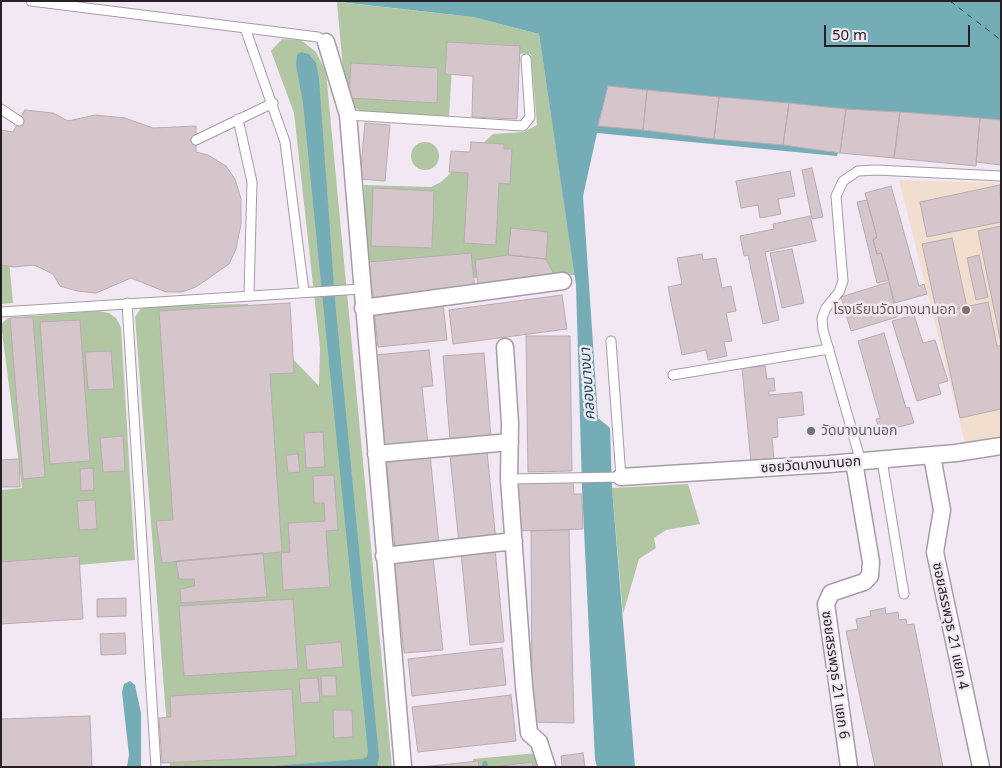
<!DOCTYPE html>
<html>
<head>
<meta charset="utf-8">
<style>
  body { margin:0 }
  #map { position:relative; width:1002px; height:768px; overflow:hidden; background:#f2e8f4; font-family:"Noto Sans",sans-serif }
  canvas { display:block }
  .frame { position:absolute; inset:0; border:2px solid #242024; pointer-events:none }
  .scale { position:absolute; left:824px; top:25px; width:146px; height:22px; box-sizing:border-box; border:2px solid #242024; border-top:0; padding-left:6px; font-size:15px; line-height:18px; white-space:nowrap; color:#242024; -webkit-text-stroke:4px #f2e8f4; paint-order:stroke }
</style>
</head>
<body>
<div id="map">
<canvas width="1002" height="768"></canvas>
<div class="frame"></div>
<div class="scale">50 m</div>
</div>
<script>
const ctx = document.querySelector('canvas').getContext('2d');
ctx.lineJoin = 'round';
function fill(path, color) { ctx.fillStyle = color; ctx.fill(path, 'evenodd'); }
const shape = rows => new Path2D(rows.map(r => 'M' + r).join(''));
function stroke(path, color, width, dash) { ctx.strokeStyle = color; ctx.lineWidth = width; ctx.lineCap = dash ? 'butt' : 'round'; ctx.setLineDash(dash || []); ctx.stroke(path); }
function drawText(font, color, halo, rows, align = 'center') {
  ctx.font = font + ' "Noto Sans","Noto Sans Thai",sans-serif'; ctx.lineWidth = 5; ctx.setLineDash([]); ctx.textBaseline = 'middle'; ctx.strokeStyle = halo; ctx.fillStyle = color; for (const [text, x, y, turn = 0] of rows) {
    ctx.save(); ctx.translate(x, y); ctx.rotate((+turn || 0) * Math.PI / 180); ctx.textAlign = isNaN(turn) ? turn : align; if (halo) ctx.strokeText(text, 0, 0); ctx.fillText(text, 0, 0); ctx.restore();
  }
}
fill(shape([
  [899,180,1001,183,1001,436,965,443]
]), '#f1dece');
fill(shape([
  [337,2,473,17,539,34,575,275,368,281,364,185,431,187,441,182,493,134,524,132,537,125,531,54,453,51,449,117,360,111,350,103,343,69],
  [282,39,301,40,316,52,326,72,392,767,170,767,135,317,141,308,156,306,248,304,257,322,319,386,320,348,294,113,271,51],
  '411 156a14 14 0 1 1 28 0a14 14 0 1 1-28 0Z',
  [1,176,13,303,1,304],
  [98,311,109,313,116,318,121,327,135,560,1,572,1,490,22,488,1,324,8,318],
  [688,484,700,524,666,530,654,538,656,548,639,559,623,614,612,488],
  [537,753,539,767,473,767,473,759]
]), '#b1c6a2');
fill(shape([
  [331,1,1001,1,1001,157,846,121,837,156,597,133,583,196,598,418,610,428,612,488,635,767,597,767,595,759,582,488,576,285,539,34,473,17],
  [301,52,309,54,316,63,319,79,335,300,379,757,377,767,261,767,362,759,367,757,368,752,303,103,296,65,297,55],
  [130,681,135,685,141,713,141,767,127,767,129,755,122,692,124,684]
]), '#75adb7');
stroke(shape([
  [485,764,485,767]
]), '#75adb7', 5.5);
stroke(shape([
  [950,1,1001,40]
]), '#184a52', 1, [6, 5]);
const building = shape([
  [447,42,520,46,517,119,472,117,473,76,445,74,447,42],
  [351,63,438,68,437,103,349,98,351,63],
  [608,86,647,90,643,130,598,126,608,86],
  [647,90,719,97,714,139,643,130,647,90],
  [719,97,789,103,783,145,714,139,719,97],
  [789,103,846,109,840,153,783,145,789,103],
  [846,109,900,112,894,158,840,153,846,109],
  [25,110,53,113,68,121,95,115,125,118,153,128,196,126,196,152,208,155,226,166,235,179,241,199,241,224,236,249,229,264,196,287,182,292,166,292,131,278,96,293,77,291,60,286,53,274,34,265,14,267,1,265,1,130,13,132,25,110],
  [900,112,980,118,976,166,894,158,900,112],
  [980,118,1001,120,1001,165,976,162,980,118],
  [365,123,390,125,385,181,360,179,365,123],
  [471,142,504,144,504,149,512,149,510,184,499,183,496,245,464,243,468,173,449,172,451,151,470,152,471,142],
  [812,168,823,217,812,219,802,170,812,168],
  [790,171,795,196,778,199,781,214,760,218,758,205,741,208,736,181,790,171],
  [1000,185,1001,222,927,237,920,202,1000,185],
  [891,186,919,286,924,284,927,294,895,303,881,253,877,254,873,240,877,237,865,193,891,186],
  [373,188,434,191,432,248,371,246,373,188],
  [867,200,877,237,873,240,877,254,881,253,889,280,877,283,857,202,867,200],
  [810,216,816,241,765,252,779,320,763,324,748,255,744,256,740,236,774,229,773,224,810,216],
  [1001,226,1001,343,978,231,1001,226],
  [511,228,548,232,546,259,508,255,511,228],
  [952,238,967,307,937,313,922,244,952,238],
  [792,249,804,303,782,308,770,253,792,249],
  [471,253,475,289,373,299,369,262,471,253],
  [702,254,703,260,716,258,722,288,731,286,736,311,726,313,732,341,724,342,727,356,708,360,706,350,682,355,668,287,682,284,677,258,702,254],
  [508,255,546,259,554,274,478,286,475,260,508,255],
  [979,255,988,297,976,300,967,258,979,255],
  [889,282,897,317,851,331,841,297,889,282],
  [562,295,567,329,453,344,449,310,562,295],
  [988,302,997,346,1001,346,1001,409,960,418,937,313,988,302],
  [290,303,294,373,270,374,282,552,162,563,156,521,173,520,159,311,290,303],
  [443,303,447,340,378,347,374,310,443,303],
  [914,315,923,343,935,340,948,381,938,384,941,394,917,401,892,321,914,315],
  [33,317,45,477,23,479,10,318,33,317],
  [80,320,90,461,50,464,40,322,80,320],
  [884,333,906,408,909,407,914,423,880,432,876,419,880,418,858,341,884,333],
  [526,336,570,336,572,471,528,472,526,336],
  [429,350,433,386,422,387,428,444,385,448,375,355,429,350],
  [111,351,114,389,88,390,85,352,111,351],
  [484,353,491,437,450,440,443,356,484,353],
  [765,366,767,379,774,378,775,391,769,391,769,395,802,392,804,415,777,418,778,437,772,438,774,460,751,462,742,368,765,366],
  [323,432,325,467,306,468,304,433,323,432],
  [123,436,125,471,103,472,100,438,123,436],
  [487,452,496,540,459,544,450,456,487,452],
  [298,454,300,472,288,473,286,455,298,454],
  [430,454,439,545,395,549,386,458,430,454],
  [19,459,20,487,1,487,1,460,19,459],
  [93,468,94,490,81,491,80,469,93,468],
  [334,475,338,530,326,531,330,587,283,590,281,553,290,552,288,523,325,521,324,503,314,503,313,476,334,475],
  [573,482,574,494,582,494,583,529,515,531,512,484,573,482],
  [95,500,97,529,79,530,77,501,95,500],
  [569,530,574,723,532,722,531,531,569,530],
  [495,549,504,642,470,645,461,552,495,549],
  [263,553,267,597,181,603,180,589,195,586,194,579,179,579,176,561,263,553],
  [79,556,83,619,1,624,1,562,79,556],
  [433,557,443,650,404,653,394,561,433,557],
  [126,598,126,616,97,617,97,599,126,598],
  [293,599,298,669,184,676,179,606,293,599],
  [885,608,886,614,898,612,899,620,906,619,907,625,914,624,943,767,875,767,846,631,858,629,856,619,871,616,870,611,885,608],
  [125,633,126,654,101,655,100,634,125,633],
  [341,642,343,667,307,670,305,645,341,642],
  [502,648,506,685,412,696,408,659,502,648],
  [321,676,336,676,337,696,322,696,321,676],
  [318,678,320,702,301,703,299,679,318,678],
  [292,689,296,756,162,763,159,718,171,717,170,696,292,689],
  [511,695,516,741,418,752,412,707,511,695],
  [333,710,352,710,353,737,334,738,333,710],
  [90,716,92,767,1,767,1,719,90,716],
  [583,753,585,767,562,767,561,756,583,753],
  [478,761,479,767,421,767,478,761],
  [532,762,533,767,493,767,532,762]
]);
fill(building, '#d5c6cc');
stroke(building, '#baabb2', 1);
const service = shape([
  [31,1,318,37,326,42],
  [245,28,285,142,304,292],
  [1,109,19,121],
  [348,115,523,126,530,117,526,59],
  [238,119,252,182,249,295],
  [196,140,273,103],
  [127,303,156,767],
  [1,312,361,289],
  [673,375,829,349],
  [882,460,904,594],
  [861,462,823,330,822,318,826,308,839,292,843,281,836,196,843,181,858,171,876,170,1001,176],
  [509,479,621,477,611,341]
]);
const minor = shape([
  [326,42,348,115,403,767],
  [363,308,563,281],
  [505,347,510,423,509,479,524,686,529,733,539,742,547,767],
  [376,454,510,442],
  [932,456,942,510,935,552,981,767],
  [621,477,829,464,956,453,1001,446],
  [384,556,514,541],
  [849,767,826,604,831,593,864,582,870,576,871,562,854,462]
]);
stroke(service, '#a59ca7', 11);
stroke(minor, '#a59ca7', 19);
stroke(service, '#fff', 9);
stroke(minor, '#fff', 16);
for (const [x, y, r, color] of [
  [966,310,5,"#8d6e63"],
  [811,431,5,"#6b7280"]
]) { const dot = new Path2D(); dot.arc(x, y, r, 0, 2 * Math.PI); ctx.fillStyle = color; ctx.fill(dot); stroke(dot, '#f2e8f4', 2); }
drawText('14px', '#785e54', '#f2e8f4', [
  ["โรงเรียนวัดบางนานอก",956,310]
], 'right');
drawText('14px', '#5b616d', '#f2e8f4', [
  ["วัดบางนานอก",821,431]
], 'left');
drawText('14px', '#242024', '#f2e8f4', [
  ["ซอยวัดบางนานอก",811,465,-4],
  ["ซอยสรรพวุธ 21 แยก 4",950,626,78],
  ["ซอยสรรพวุธ 21 แยก 6",835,675,82]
]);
drawText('italic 15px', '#184a52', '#f2e8f4', [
  ["คลองบางนา",588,384,-94]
]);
</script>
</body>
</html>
